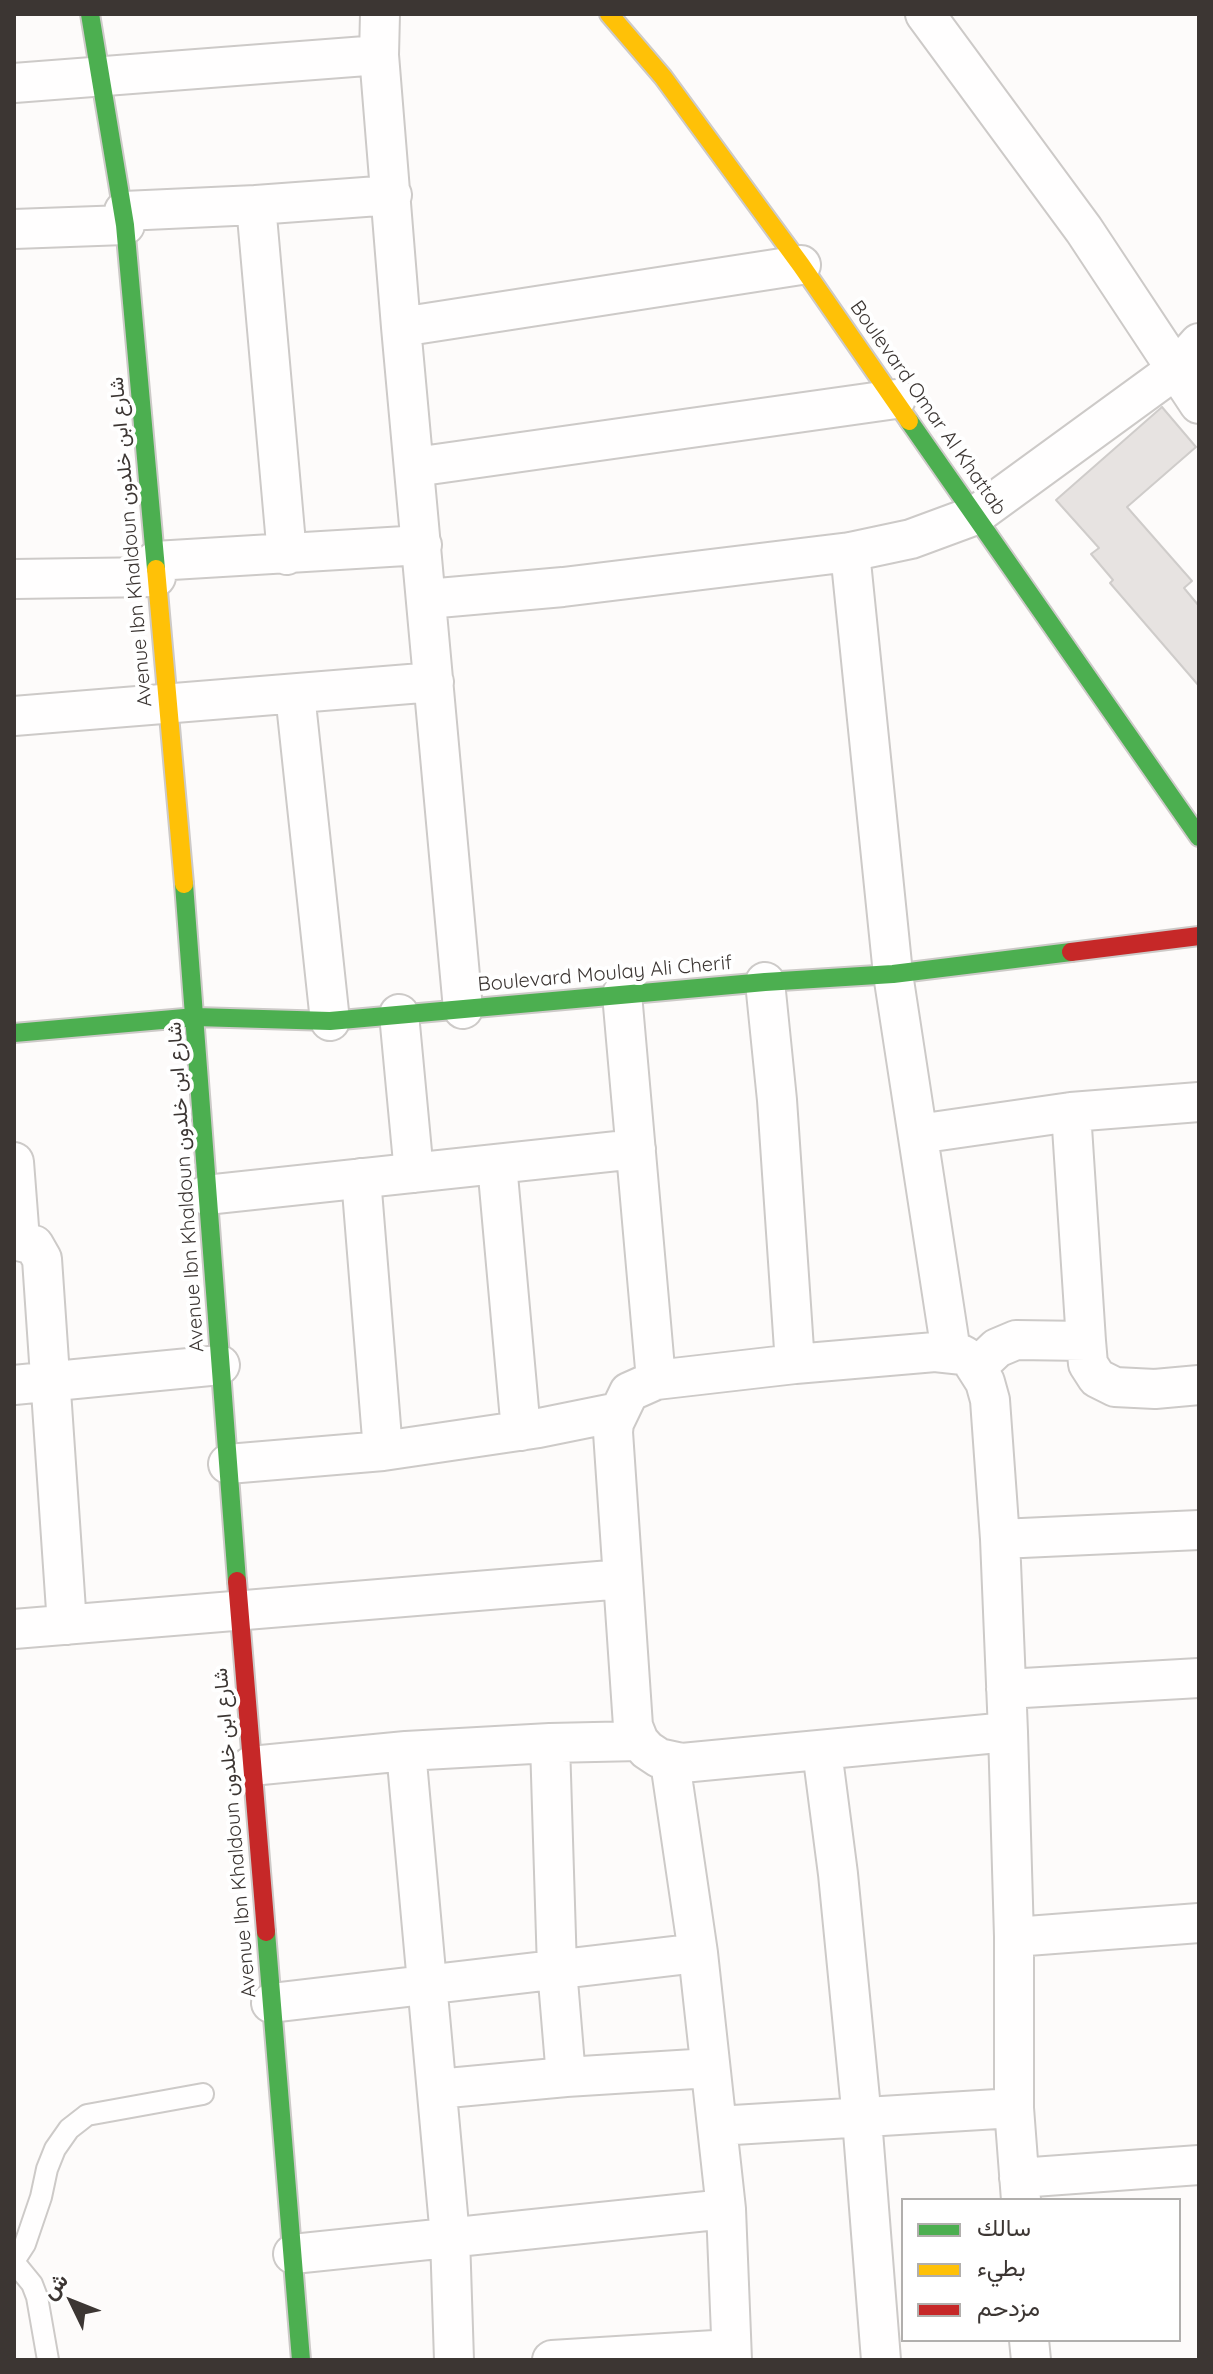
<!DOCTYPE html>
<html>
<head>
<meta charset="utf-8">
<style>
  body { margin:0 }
  #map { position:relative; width:1213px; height:2374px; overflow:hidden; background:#fdfbfa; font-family:Quicksand,Vazirmatn,sans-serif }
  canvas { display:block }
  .frame { position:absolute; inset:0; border:16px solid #3c3633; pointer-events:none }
  .legend { position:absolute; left:901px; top:2198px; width:280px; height:144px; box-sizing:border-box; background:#fff; border:2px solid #b1afad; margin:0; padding:10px 14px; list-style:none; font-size:24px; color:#3c3633 }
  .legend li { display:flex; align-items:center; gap:16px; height:40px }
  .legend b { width:40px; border:2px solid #b1afad }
  .north { position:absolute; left:32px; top:2262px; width:80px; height:80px; -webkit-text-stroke:6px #fff; paint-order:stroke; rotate:313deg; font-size:22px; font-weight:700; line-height:32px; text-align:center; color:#3c3633 }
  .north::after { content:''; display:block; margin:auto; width:28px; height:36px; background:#3c3633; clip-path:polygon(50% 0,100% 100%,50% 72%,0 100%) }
</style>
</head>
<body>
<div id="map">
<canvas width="1213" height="2374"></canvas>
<div class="frame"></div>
<ul class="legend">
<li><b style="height:10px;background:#4caf50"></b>سالك</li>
<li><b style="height:10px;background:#ffc107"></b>بطيء</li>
<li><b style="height:10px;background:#c62828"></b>مزدحم</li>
</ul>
<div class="north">ش</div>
</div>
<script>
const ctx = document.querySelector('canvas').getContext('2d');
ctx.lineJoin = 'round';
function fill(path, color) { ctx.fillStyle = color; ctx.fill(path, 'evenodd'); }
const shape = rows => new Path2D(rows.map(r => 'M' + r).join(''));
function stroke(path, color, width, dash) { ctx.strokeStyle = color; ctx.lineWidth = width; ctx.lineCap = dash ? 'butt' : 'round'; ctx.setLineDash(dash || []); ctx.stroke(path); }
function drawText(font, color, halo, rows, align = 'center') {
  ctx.font = font + ' Quicksand,Vazirmatn,sans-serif'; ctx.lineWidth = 8; ctx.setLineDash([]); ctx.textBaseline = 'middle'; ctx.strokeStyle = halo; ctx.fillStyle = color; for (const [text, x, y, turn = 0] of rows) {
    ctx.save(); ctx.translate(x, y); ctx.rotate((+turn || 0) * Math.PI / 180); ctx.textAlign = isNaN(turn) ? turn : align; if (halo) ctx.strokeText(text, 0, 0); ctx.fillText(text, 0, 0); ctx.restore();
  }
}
const building = shape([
  [1162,407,1196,447,1127,507,1192,581,1184,588,1199,606,1199,686,1110,583,1113,580,1091,554,1099,548,1056,500,1162,407]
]);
fill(building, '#e7e3e1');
stroke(building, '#cfccca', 2);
const lane = shape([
  [14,2261,25,2244,41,2197,47,2169,55,2149,69,2129,87,2115,203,2094],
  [14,2262,32,2284,37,2297,48,2360]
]);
const street = shape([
  [380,14,379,55,401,327,463,1009],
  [925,14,1084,230,1199,404],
  [14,83,379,55],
  [256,205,287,555],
  [124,211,256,205,392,195],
  [14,229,125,225],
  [401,327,801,265],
  [415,467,896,399],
  [850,552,893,974,951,1352],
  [155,561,422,545],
  [14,579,156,577],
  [427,599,563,587,850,552,911,539,976,515,1175,370,1199,343],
  [295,694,330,1021],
  [14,716,434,682],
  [765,982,777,1100,795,1364],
  [622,994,656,1380],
  [399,1014,414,1173],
  [1071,1112,1086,1341],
  [918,1134,1071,1112,1199,1102],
  [14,1162,20,1240],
  [497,1164,521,1431],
  [361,1178,383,1451],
  [206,1195,636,1149],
  [14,1240,34,1245,42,1259,67,1625],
  [935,1352,963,1355,971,1360,985,1382,990,1400,1000,1539,1008,1732,682,1763,659,1758,647,1750,639,1741,633,1726,613,1432,614,1423,629,1392,656,1380,795,1364,935,1352],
  [977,1367,997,1348,1016,1340,1086,1341,1088,1364,1097,1378,1115,1387,1155,1389,1199,1385],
  [14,1385,220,1365],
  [228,1464,383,1451,539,1428,618,1412],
  [1000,1539,1199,1530],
  [14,1629,623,1579],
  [1006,1689,1199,1678],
  [1008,1732,1014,1937,1014,2108,1021,2200],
  [550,1743,557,1969,566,2077],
  [406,1751,450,2237,454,2360],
  [822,1751,838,1874,862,2119,881,2360],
  [670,1762,698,1953,726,2209,732,2360],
  [251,1766,406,1751,550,1743,639,1741],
  [1014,1937,1199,1923],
  [271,2003,698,1953],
  [437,2089,566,2077,710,2068],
  [717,2126,1014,2108],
  [1019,2178,1199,2165],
  [293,2254,726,2209],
  [1029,2340,1031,2360],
  [552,2360,731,2349]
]);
const fast = shape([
  [90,14,125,225,156,569],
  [909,421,1199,837],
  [184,884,237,1581],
  [14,1033,196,1017,330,1021,765,982,893,974,1071,952],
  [266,1932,301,2360]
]);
const slow = shape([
  [609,14,663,77,801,265,909,421],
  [156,569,184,884]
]);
const jam = shape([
  [1071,952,1199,936],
  [237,1581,266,1932]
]);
stroke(lane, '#cdcac8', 24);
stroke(street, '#cdcac8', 42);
stroke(fast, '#cdcac8', 22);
stroke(slow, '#cdcac8', 22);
stroke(jam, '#cdcac8', 22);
stroke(lane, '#fffefe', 20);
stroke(street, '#fffefe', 38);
stroke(fast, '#4caf50', 18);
stroke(slow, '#ffc107', 18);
stroke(jam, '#c62828', 18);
drawText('20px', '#3c3633', '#fff', [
  ["Boulevard Omar Al Khattab",928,408,55],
  ["Avenue Ibn Khaldoun شارع ابن خلدون",131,542,-95],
  ["Boulevard Moulay Ali Cherif",605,974,-5],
  ["Avenue Ibn Khaldoun شارع ابن خلدون",186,1187,-94],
  ["Avenue Ibn Khaldoun شارع ابن خلدون",235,1833,-95]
]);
</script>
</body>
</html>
